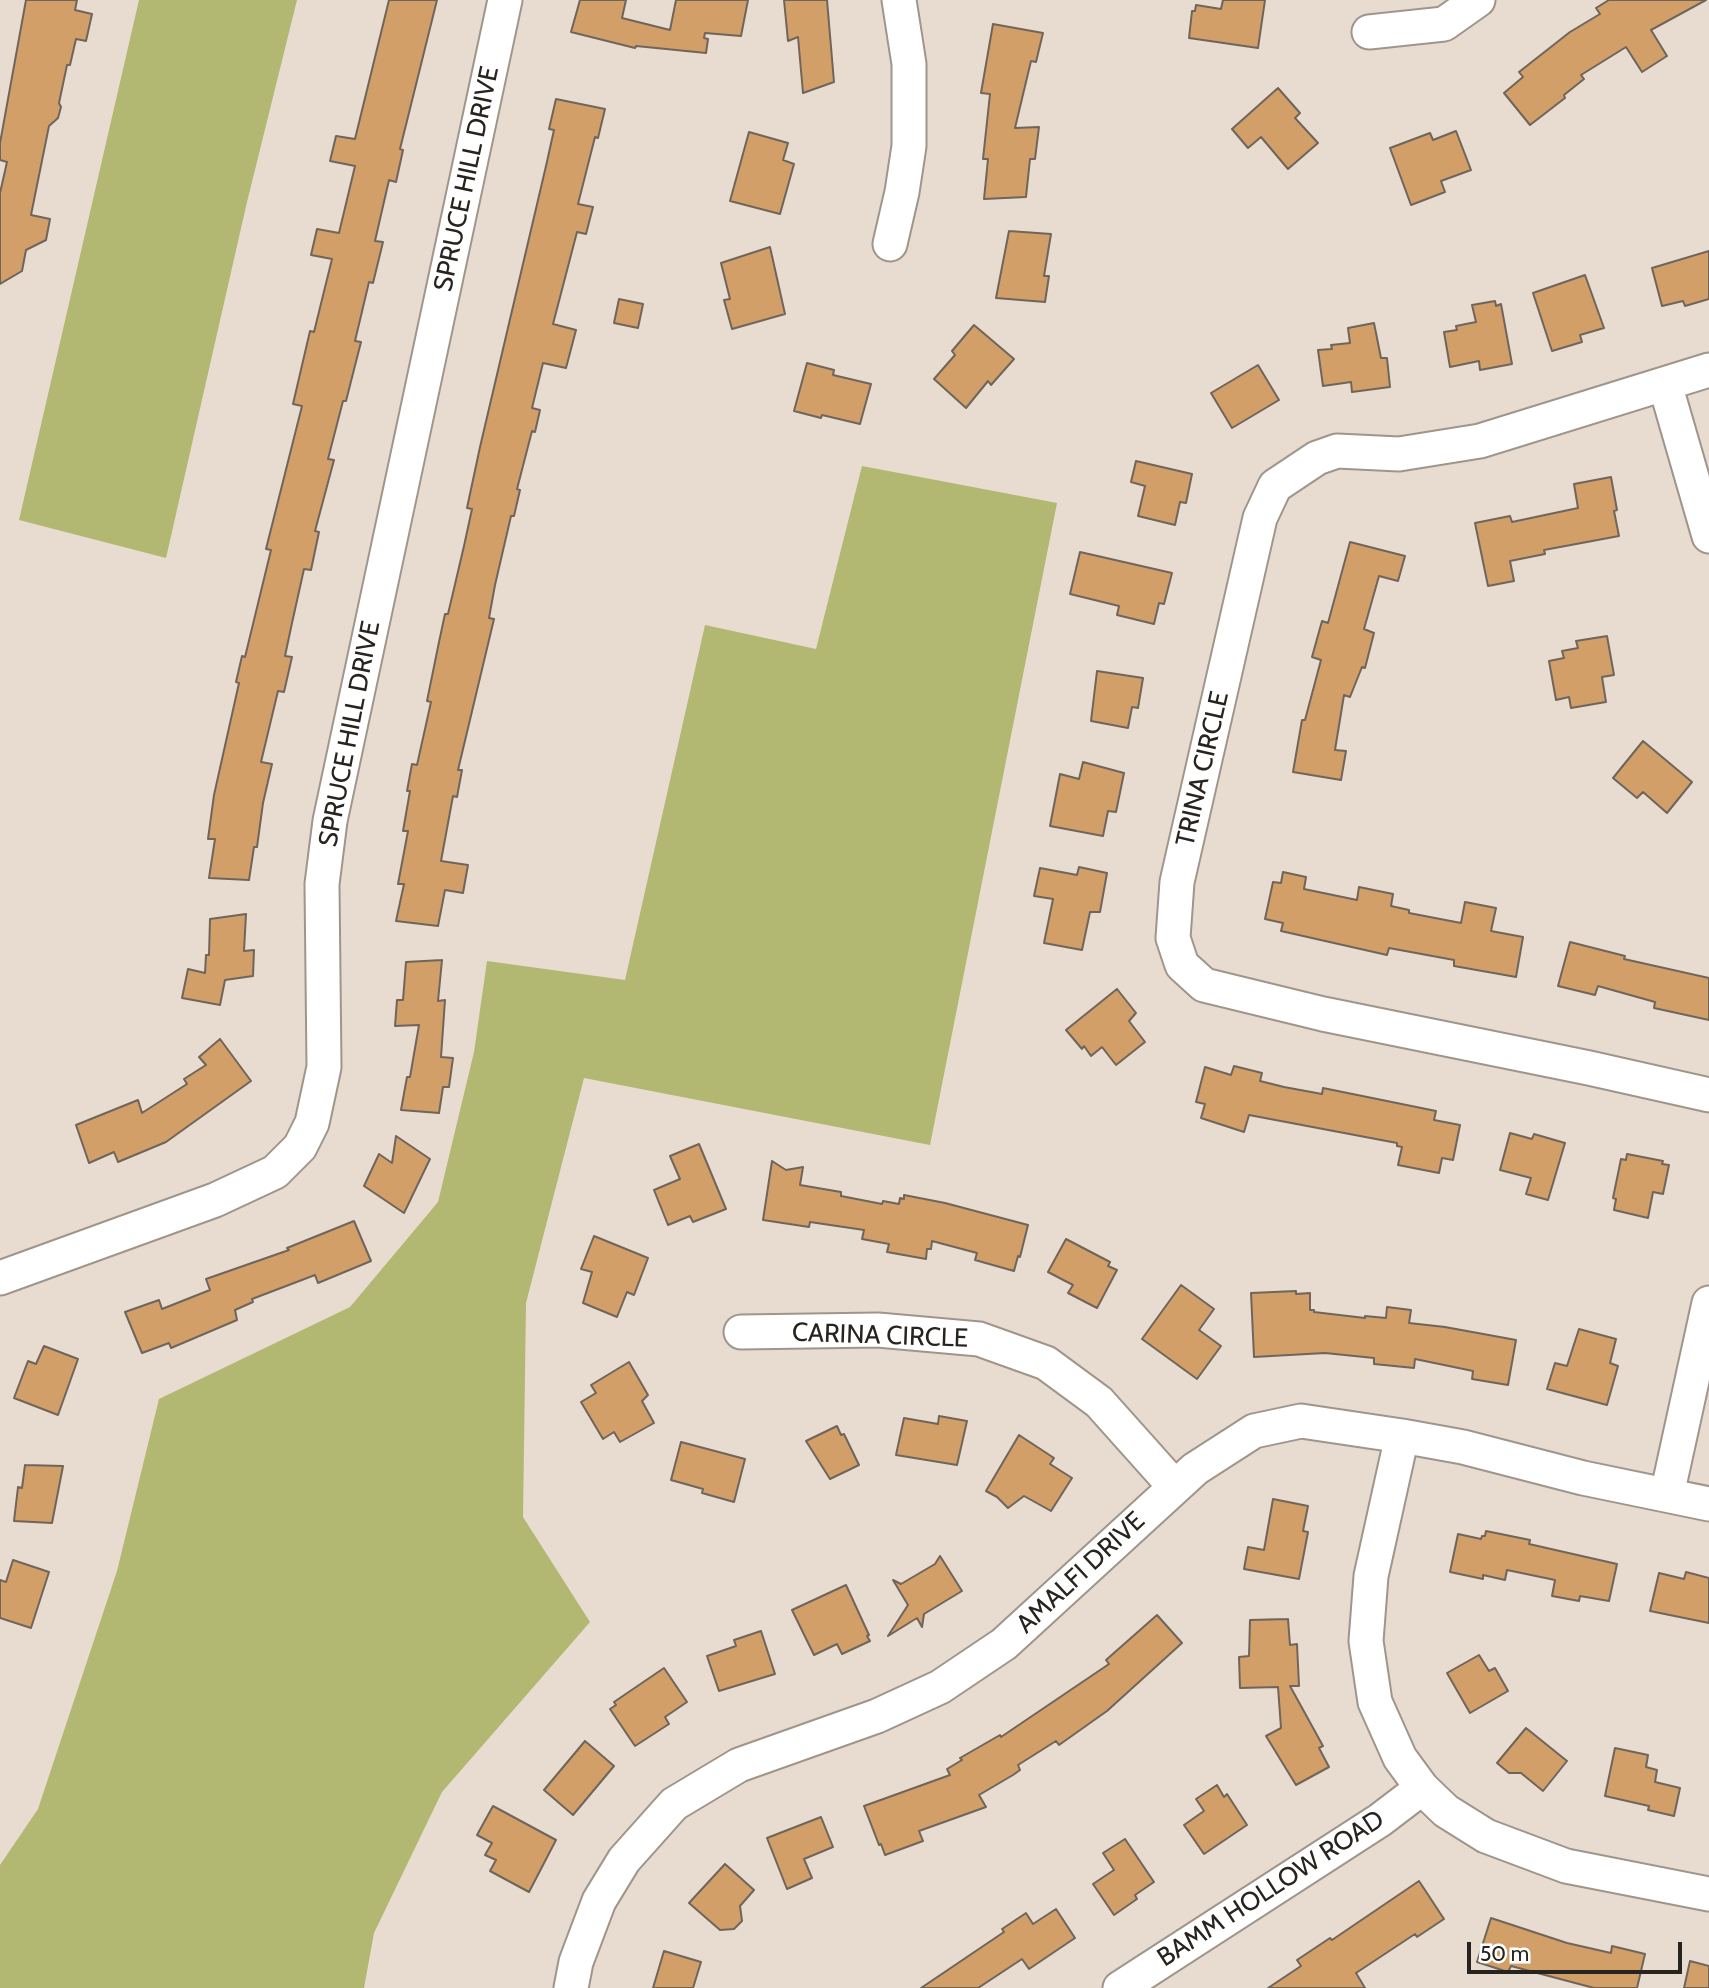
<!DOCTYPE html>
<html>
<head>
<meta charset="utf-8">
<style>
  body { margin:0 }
  #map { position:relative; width:1709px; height:1988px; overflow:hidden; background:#e8dcd1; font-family:Cabin,sans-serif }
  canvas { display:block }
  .scale { position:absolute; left:1467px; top:1942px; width:215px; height:32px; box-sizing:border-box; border:4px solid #27231f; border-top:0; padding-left:9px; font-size:21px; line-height:24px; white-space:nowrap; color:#27231f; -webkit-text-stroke:5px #fff; paint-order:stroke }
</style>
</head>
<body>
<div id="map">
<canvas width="1709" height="1988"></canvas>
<div class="scale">50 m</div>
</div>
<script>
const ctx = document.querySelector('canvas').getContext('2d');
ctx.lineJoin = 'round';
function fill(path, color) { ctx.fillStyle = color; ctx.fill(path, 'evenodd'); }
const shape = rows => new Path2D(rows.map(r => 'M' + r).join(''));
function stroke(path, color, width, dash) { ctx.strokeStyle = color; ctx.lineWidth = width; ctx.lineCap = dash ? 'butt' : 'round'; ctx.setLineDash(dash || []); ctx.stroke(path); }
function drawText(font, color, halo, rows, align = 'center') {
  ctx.font = font + ' Cabin,sans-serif'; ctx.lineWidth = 5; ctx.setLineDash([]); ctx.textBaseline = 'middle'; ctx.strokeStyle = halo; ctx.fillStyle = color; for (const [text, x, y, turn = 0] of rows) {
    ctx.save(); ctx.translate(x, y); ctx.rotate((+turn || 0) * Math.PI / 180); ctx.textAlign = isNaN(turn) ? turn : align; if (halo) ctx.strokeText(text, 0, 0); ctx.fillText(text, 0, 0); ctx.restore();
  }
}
fill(shape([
  [139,0,297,0,247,202,166,558,19,520],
  [862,466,1057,503,930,1145,584,1078,526,1303,523,1517,590,1622,442,1792,374,1933,364,1988,0,1988,0,1865,38,1809,117,1571,159,1399,350,1307,438,1202,474,1052,487,961,625,980,705,625,816,649]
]), '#b2b771');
const building = shape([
  [26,0,77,0,75,10,92,14,86,41,76,39,70,65,67,65,59,103,61,107,58,118,49,126,31,215,50,219,46,240,26,250,22,271,0,284,0,193,7,162,0,160,0,143,26,0],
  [389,0,437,0,400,149,403,150,396,182,389,180,375,241,383,242,373,283,369,282,355,341,361,342,346,401,343,401,328,459,334,460,315,531,319,532,311,570,304,569,292,623,285,656,292,657,284,692,278,691,261,762,272,764,263,803,257,847,254,847,249,880,209,878,215,839,208,839,214,795,239,683,236,682,242,656,245,657,271,550,266,549,302,406,293,404,310,331,314,332,332,259,311,255,317,229,339,233,355,166,330,161,336,136,355,139,389,0],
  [580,0,626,0,622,18,670,30,676,0,748,0,741,36,705,33,704,38,708,39,706,53,636,46,635,48,571,32,580,0],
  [784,0,827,0,834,82,803,93,798,37,788,41,784,0],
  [1223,0,1265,0,1258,48,1189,38,1192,11,1195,11,1196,5,1221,9,1223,0],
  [1609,0,1706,0,1651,30,1667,56,1642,72,1626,47,1581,75,1584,79,1564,95,1565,98,1530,125,1504,93,1523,77,1519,72,1570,32,1600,14,1596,8,1609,0],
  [993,24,1043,33,1036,62,1031,61,1015,128,1039,127,1035,159,1030,159,1026,197,984,199,988,159,983,159,990,94,981,93,993,24],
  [1278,88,1300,113,1295,118,1318,143,1288,169,1261,137,1248,148,1232,129,1278,88],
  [556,99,605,109,598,138,595,137,578,204,593,207,586,234,577,232,553,324,576,330,566,368,543,363,532,408,540,410,535,432,532,431,517,489,520,490,514,516,511,516,495,585,489,618,494,619,458,770,462,770,457,797,453,796,441,861,468,865,463,893,445,890,438,926,396,921,404,884,398,884,408,831,403,831,410,791,407,791,412,764,417,765,431,702,427,701,439,642,445,614,448,614,464,546,472,509,467,508,480,447,546,166,554,130,549,129,556,99],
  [1456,131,1471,170,1441,181,1445,192,1411,205,1390,148,1430,133,1433,140,1456,131],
  [749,132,788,143,783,160,794,164,780,214,730,201,749,132],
  [1009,231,1051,234,1044,276,1049,276,1045,302,996,298,1009,231],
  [770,247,785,314,732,329,724,300,730,299,721,263,770,247],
  [1709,251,1709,299,1685,306,1683,301,1662,306,1652,268,1709,251],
  [1585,275,1604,328,1580,335,1582,342,1552,351,1533,293,1585,275],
  [619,299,643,304,638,328,614,323,619,299],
  [1495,301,1496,306,1501,304,1512,364,1480,370,1479,361,1450,367,1444,332,1457,330,1456,326,1476,322,1472,305,1495,301],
  [1374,323,1381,358,1387,358,1390,387,1352,392,1351,382,1323,386,1318,350,1332,349,1331,345,1350,343,1348,328,1374,323],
  [974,325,1014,359,991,385,988,381,966,408,934,379,955,355,952,351,974,325],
  [807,363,834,370,833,375,871,384,860,424,822,415,821,418,794,411,807,363],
  [1258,365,1279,400,1232,428,1211,393,1258,365],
  [1136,461,1192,474,1186,503,1180,502,1175,525,1138,516,1145,486,1131,482,1136,461],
  [1611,477,1617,510,1614,511,1619,536,1544,550,1545,554,1510,561,1514,581,1488,586,1475,523,1510,516,1512,522,1578,508,1574,484,1611,477],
  [1350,542,1405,556,1398,581,1379,576,1364,629,1374,633,1365,668,1362,667,1350,697,1344,695,1335,750,1346,751,1341,780,1293,772,1302,720,1305,720,1321,660,1312,657,1322,621,1328,623,1350,542],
  [1080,552,1172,573,1164,604,1159,603,1154,624,1117,615,1119,606,1070,594,1080,552],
  [1607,636,1614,675,1602,677,1606,702,1571,708,1569,697,1556,700,1549,661,1564,658,1562,651,1578,648,1576,641,1607,636],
  [1097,671,1143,678,1138,708,1132,707,1128,728,1091,721,1097,671],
  [1643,741,1692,782,1667,813,1643,792,1637,798,1613,778,1643,741],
  [1083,762,1124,773,1116,812,1108,811,1103,836,1050,826,1060,774,1079,779,1083,762],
  [1079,867,1107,873,1100,912,1090,912,1082,950,1044,943,1053,899,1034,896,1040,868,1077,875,1079,867],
  [1283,872,1306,877,1304,889,1357,900,1359,887,1393,894,1391,906,1409,910,1409,913,1461,923,1465,902,1496,908,1491,931,1523,937,1516,977,1454,966,1454,960,1389,948,1387,955,1281,931,1283,923,1265,919,1273,882,1281,883,1283,872],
  [246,914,244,951,254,950,253,976,225,980,220,1005,182,998,188,969,205,973,206,955,209,955,210,919,246,914],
  [1570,942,1625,956,1624,959,1709,978,1709,1020,1654,1008,1655,1002,1598,986,1595,995,1558,986,1570,942],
  [442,960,438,1001,445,1000,441,1057,453,1058,449,1087,443,1087,439,1113,401,1110,407,1077,410,1077,419,1025,395,1026,397,1000,403,1000,406,962,442,960],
  [1117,989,1136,1013,1129,1021,1145,1042,1116,1065,1102,1047,1091,1056,1084,1046,1082,1049,1066,1030,1117,989],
  [220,1039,251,1081,166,1142,118,1162,114,1152,89,1163,76,1125,138,1100,142,1113,187,1084,184,1079,206,1065,199,1057,220,1039],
  [1234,1066,1262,1073,1260,1081,1284,1087,1322,1094,1323,1088,1436,1111,1434,1120,1460,1125,1453,1160,1442,1158,1439,1173,1398,1165,1402,1147,1397,1146,1397,1143,1249,1115,1244,1132,1201,1118,1205,1104,1196,1102,1205,1067,1231,1075,1234,1066],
  [1510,1133,1532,1139,1534,1134,1565,1143,1548,1200,1526,1194,1531,1178,1500,1170,1510,1133],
  [396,1136,430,1159,404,1213,364,1186,379,1154,392,1163,396,1136],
  [699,1144,726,1209,693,1222,690,1216,668,1225,654,1190,680,1179,670,1156,699,1144],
  [1627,1154,1663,1161,1662,1164,1669,1165,1663,1194,1653,1192,1648,1218,1614,1210,1616,1199,1613,1198,1621,1159,1626,1160,1627,1154],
  [772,1161,786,1170,803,1167,800,1185,841,1192,841,1196,882,1204,883,1201,899,1204,900,1198,904,1199,904,1195,945,1203,1028,1225,1020,1257,1018,1256,1014,1271,975,1260,977,1253,932,1241,931,1249,927,1249,926,1259,887,1252,889,1244,862,1239,864,1230,810,1222,809,1227,763,1220,772,1161],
  [354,1221,371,1261,318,1283,315,1275,252,1299,253,1302,235,1310,237,1320,171,1348,169,1343,142,1353,125,1312,159,1300,162,1309,210,1290,206,1279,289,1250,287,1248,354,1221],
  [594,1236,648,1258,634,1295,627,1292,617,1317,583,1303,592,1272,581,1269,594,1236],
  [1066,1239,1110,1262,1108,1266,1117,1270,1097,1308,1068,1293,1073,1285,1048,1272,1066,1239],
  [1181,1285,1214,1309,1199,1330,1221,1346,1197,1379,1142,1339,1181,1285],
  [1296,1291,1296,1294,1310,1293,1310,1310,1314,1310,1314,1312,1365,1318,1365,1316,1386,1318,1387,1307,1411,1310,1409,1323,1445,1327,1516,1340,1508,1385,1472,1379,1473,1371,1415,1359,1414,1368,1374,1364,1374,1358,1325,1353,1254,1357,1251,1293,1296,1291],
  [1579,1329,1616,1339,1610,1363,1618,1366,1607,1405,1547,1389,1555,1363,1567,1366,1579,1329],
  [44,1346,78,1359,58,1415,14,1398,28,1361,36,1364,44,1346],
  [629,1362,648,1395,642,1401,654,1423,620,1442,614,1432,603,1439,581,1402,596,1393,591,1385,629,1362],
  [939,1416,967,1421,957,1465,896,1455,904,1418,938,1424,939,1416],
  [837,1426,841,1435,844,1434,859,1465,830,1479,806,1441,837,1426],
  [1019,1435,1054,1458,1050,1464,1072,1478,1051,1511,1024,1496,1008,1508,997,1497,986,1491,1019,1435],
  [681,1442,745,1459,734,1502,702,1493,703,1489,671,1480,681,1442],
  [25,1465,63,1466,52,1523,14,1521,18,1487,22,1488,25,1465],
  [1273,1499,1308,1506,1303,1531,1308,1532,1299,1579,1244,1569,1248,1547,1264,1550,1273,1499],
  [1486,1531,1530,1540,1529,1544,1617,1564,1609,1601,1580,1596,1579,1601,1552,1596,1555,1580,1507,1570,1505,1580,1483,1575,1483,1579,1450,1572,1458,1534,1481,1539,1482,1536,1485,1536,1486,1531],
  [940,1556,962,1591,924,1614,922,1627,917,1618,888,1636,908,1605,893,1580,901,1584,935,1564,940,1556],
  [13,1560,49,1572,31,1628,0,1618,0,1580,6,1582,13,1560],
  [1686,1572,1709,1578,1709,1623,1650,1611,1659,1573,1684,1579,1686,1572],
  [846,1585,869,1635,867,1636,870,1641,842,1654,837,1644,814,1655,792,1610,846,1585],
  [1157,1615,1182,1643,1107,1711,1059,1745,1056,1741,1018,1765,1020,1770,1013,1775,979,1795,986,1807,919,1831,923,1841,885,1855,881,1844,879,1845,864,1806,950,1775,947,1769,962,1760,960,1758,1000,1735,1001,1737,1109,1664,1106,1660,1157,1615],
  [1288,1619,1290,1645,1297,1644,1299,1686,1290,1686,1323,1746,1319,1748,1329,1767,1296,1785,1266,1736,1281,1728,1278,1687,1240,1688,1239,1657,1249,1656,1250,1620,1288,1619],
  [761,1631,775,1674,719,1691,707,1656,736,1646,734,1640,761,1631],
  [1479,1655,1489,1671,1495,1668,1508,1691,1470,1713,1447,1673,1479,1655],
  [664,1668,687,1702,665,1717,669,1724,635,1746,610,1709,616,1705,614,1702,664,1668],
  [1526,1728,1567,1761,1543,1791,1521,1773,1509,1773,1497,1763,1526,1728],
  [585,1741,614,1766,573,1815,544,1790,585,1741],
  [1615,1748,1648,1755,1646,1767,1657,1770,1655,1782,1680,1788,1674,1816,1648,1810,1649,1806,1605,1796,1615,1748],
  [1217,1785,1224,1797,1227,1794,1247,1825,1204,1854,1184,1825,1204,1811,1196,1799,1217,1785],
  [493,1806,556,1840,529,1892,490,1871,496,1860,485,1855,492,1843,477,1835,493,1806],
  [821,1817,833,1847,804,1859,812,1878,787,1889,767,1838,821,1817],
  [1125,1839,1154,1882,1135,1895,1137,1899,1114,1915,1093,1884,1114,1870,1103,1853,1125,1839],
  [725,1864,754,1890,740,1906,742,1921,734,1929,720,1930,689,1903,725,1864],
  [1419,1881,1444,1919,1417,1937,1415,1934,1356,1973,1365,1988,1268,1988,1301,1966,1297,1960,1330,1938,1332,1940,1419,1881],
  [1056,1909,1075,1938,1029,1969,1022,1959,978,1988,921,1988,1004,1932,1002,1929,1026,1913,1033,1924,1056,1909],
  [1491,1918,1567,1943,1611,1953,1612,1946,1645,1954,1637,1988,1594,1988,1511,1966,1508,1972,1477,1962,1491,1918],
  [664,1951,701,1962,693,1988,653,1988,664,1951],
  [1690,1961,1709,1966,1709,1988,1684,1988,1690,1961]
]);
fill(building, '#d39f69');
stroke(building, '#6f655b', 2);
const minor = shape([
  [1369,32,1444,24,1478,0],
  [890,244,902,192,909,146,909,64,899,0],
  [1709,370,1480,441,1399,454,1337,451,1317,458,1275,486,1260,518,1177,882,1173,938,1182,965,1204,985,1323,1014,1589,1068,1709,1095],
  [1665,384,1709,536],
  [0,1278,215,1200,275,1172,300,1147,312,1123,324,1067,322,884,330,821,505,0],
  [741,1332,878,1330,979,1339,1046,1363,1099,1402,1175,1487],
  [1402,1436,1371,1576,1366,1641,1375,1702,1400,1758,1422,1788,1446,1811,1486,1836,1566,1866,1709,1894],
  [1667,1495,1709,1303],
  [571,1988,576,1962,599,1901,624,1860,674,1804,739,1765,877,1716,940,1687,1004,1644,1195,1469,1254,1431,1301,1421,1402,1436,1463,1447,1583,1478,1709,1504],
  [1120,1988,1380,1820,1422,1788]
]);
stroke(minor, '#9f958a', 37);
stroke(minor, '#fff', 33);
drawText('26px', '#27231f', '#fff', [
  ["SPRUCE HILL DRIVE",467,179,-78],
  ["SPRUCE HILL DRIVE",350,734,-79],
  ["TRINA CIRCLE",1203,769,-77],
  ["CARINA CIRCLE",880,1336,2],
  ["AMALFI DRIVE",1081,1573,-43],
  ["BAMM HOLLOW ROAD",1271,1889,-33]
]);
</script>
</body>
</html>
